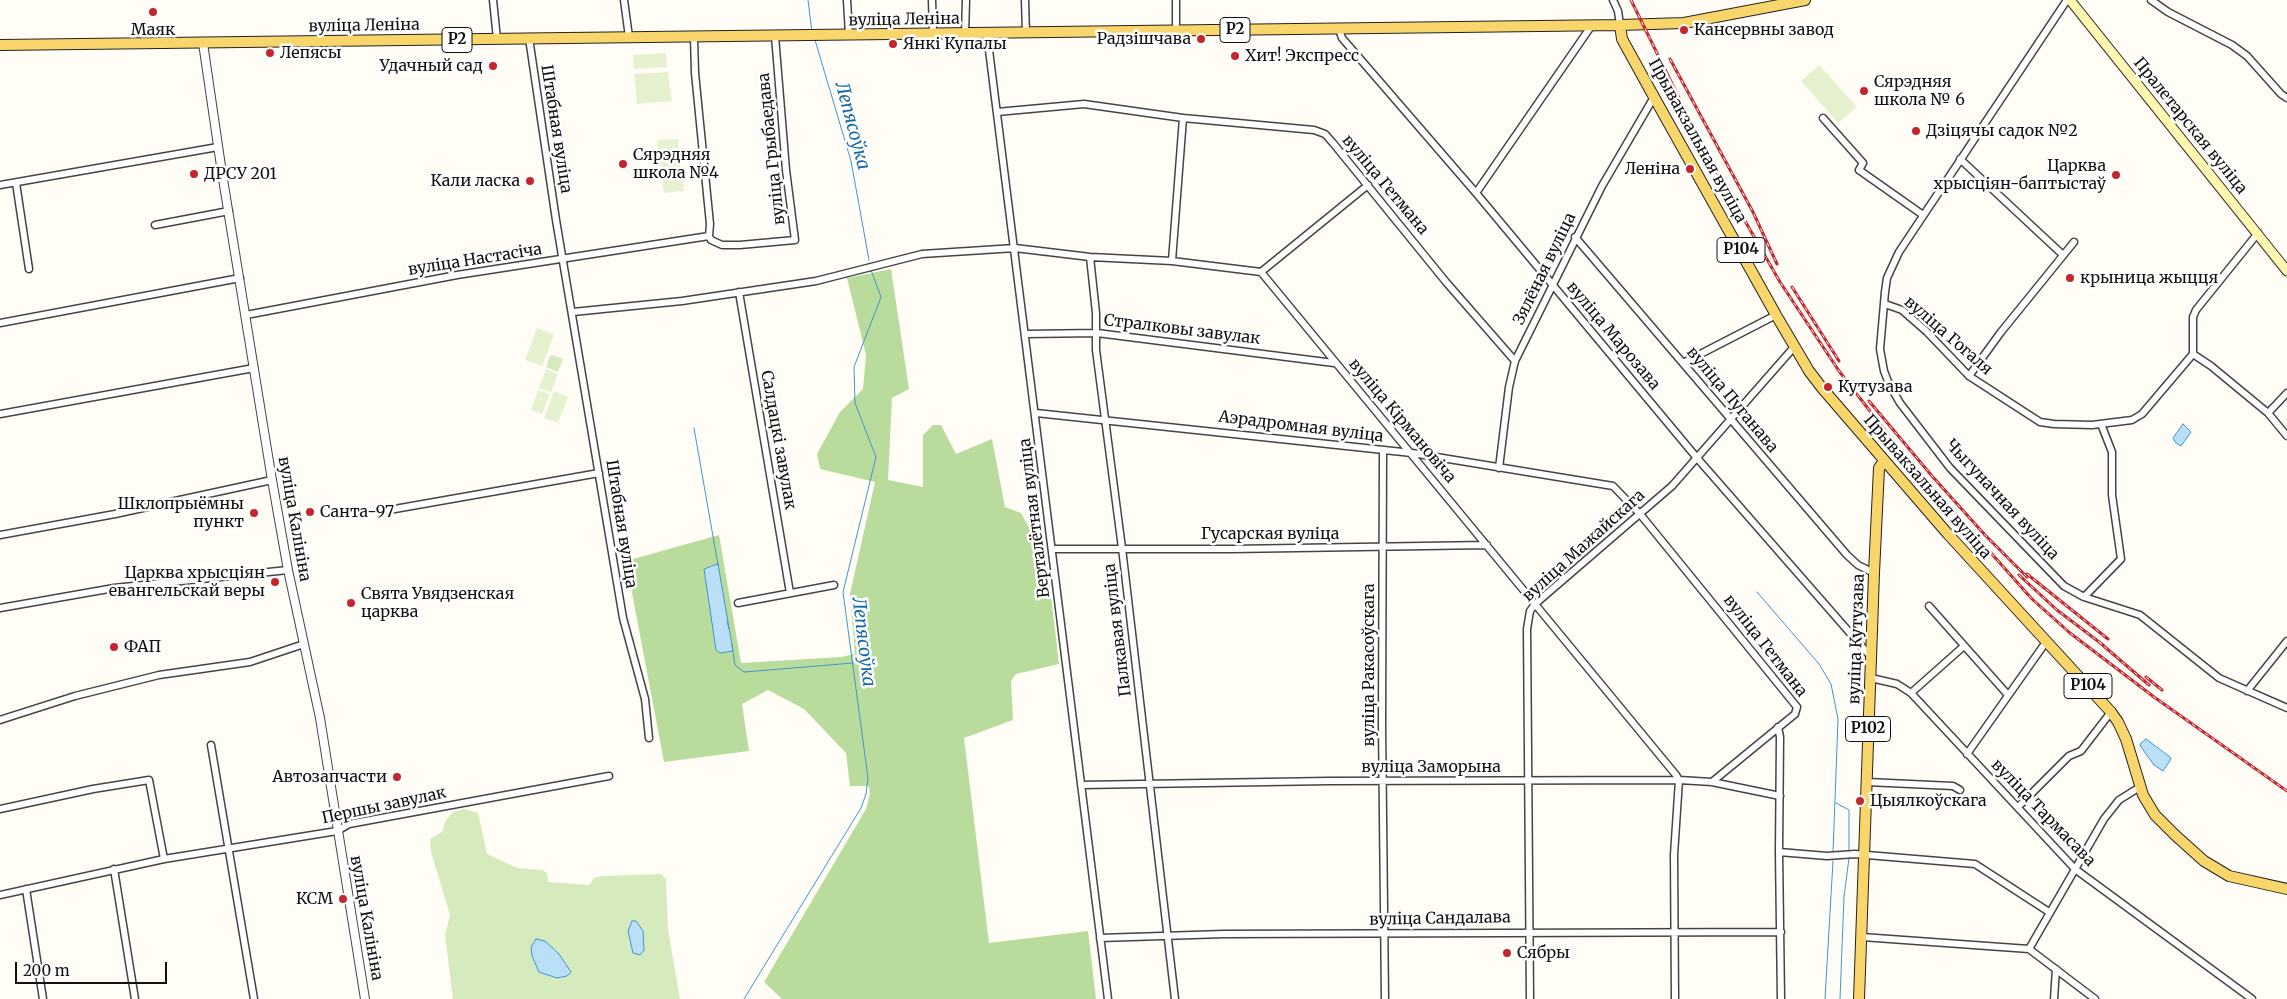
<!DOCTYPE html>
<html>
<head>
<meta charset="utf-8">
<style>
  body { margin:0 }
  #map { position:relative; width:2287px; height:999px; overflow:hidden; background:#fffdf5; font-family:Merriweather,serif }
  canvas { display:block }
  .scale { position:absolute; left:15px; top:962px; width:152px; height:22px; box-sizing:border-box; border:2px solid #111; border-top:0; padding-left:6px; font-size:15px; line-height:18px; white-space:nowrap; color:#111; -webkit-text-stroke:4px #fff; paint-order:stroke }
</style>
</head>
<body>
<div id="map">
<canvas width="2287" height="999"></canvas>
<div class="scale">200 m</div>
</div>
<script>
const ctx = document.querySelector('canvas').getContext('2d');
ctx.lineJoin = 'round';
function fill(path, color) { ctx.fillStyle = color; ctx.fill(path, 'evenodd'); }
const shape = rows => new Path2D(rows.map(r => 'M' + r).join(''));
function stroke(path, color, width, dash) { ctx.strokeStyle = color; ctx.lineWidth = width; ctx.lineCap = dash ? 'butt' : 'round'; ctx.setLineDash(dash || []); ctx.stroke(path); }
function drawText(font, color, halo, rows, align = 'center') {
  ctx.font = font + ' Merriweather,serif'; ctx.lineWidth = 5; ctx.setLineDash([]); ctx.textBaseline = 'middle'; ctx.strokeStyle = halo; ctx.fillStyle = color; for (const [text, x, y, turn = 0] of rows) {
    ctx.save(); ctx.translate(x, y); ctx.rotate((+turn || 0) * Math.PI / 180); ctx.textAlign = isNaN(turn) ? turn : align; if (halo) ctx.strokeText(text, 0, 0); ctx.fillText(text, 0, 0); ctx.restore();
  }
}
fill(shape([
  [553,355,563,359,558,372,546,367,550,356],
  [464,809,478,813,487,854,517,868,543,870,547,873,548,882,589,885,594,878,602,876,661,874,666,879,668,930,680,999,453,999,445,935,450,915,431,852,430,839,442,832,446,820,453,812]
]), '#d5ebbd');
fill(shape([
  [891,269,909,389,892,398,888,480,923,487,923,435,933,425,941,425,956,454,992,439,1005,507,1021,513,1031,531,1043,529,1059,664,1016,674,1011,681,1013,720,964,738,989,943,1088,931,1096,999,782,999,764,982,866,809,870,794,869,786,850,786,846,753,804,709,768,690,742,704,749,751,664,762,626,561,719,535,741,663,841,657,855,654,850,594,875,482,820,469,817,454,840,412,863,389,866,355,847,278]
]), '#b9dc9c');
fill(shape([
  [666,53,667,67,634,69,633,55],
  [1819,65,1857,107,1838,123,1801,81],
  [668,72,672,101,637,104,634,74],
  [678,139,684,191,664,193,657,140],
  [537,328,554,335,542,366,525,360],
  [546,369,558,374,551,392,539,388],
  [538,390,550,394,542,414,531,410],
  [554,391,568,397,558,423,544,418]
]), '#e6f2cf');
const water = shape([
  [2183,424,2191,432,2181,446,2176,443,2173,438,2183,424],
  [718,564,733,651,720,653,716,650,704,569,718,564],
  [2146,739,2170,757,2171,759,2163,771,2154,765,2141,747,2140,744,2146,739],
  [632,921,636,921,643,931,644,950,640,955,633,953,628,931,632,921],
  [536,939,545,941,559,954,571,972,567,976,557,978,539,972,532,956,531,947,536,939]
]);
fill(water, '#b9e0f7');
stroke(water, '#3f96cf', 1);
stroke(shape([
  [808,0,812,32],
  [815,40,851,161,869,260],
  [694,428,718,565],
  [1757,592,1819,664,1831,684,1838,719,1833,853],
  [727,621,729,629],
  [732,645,735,665,744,672,853,663],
  [1836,803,1849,810,1849,850],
  [744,999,861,808,866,794,868,778,843,592,876,457,855,403,854,367,881,297,871,270],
  [1825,999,1833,861],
  [1840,999,1844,897,1849,858]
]), '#3f96cf', 1);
const minor = shape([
  [493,0,497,39],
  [624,0,629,37],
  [847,0,849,35],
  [932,0,933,34],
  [1025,0,1026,33],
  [1613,0,1618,11,1620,25],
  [2067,0,1899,252,1887,278,1885,292,1880,349,1884,371,1889,384,1900,403,1950,468,2064,586,2084,597,2140,615,2219,678,2287,708],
  [2151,0,2168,12,2232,45,2247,56,2281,94,2287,98],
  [1339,29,1342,38,1476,193,1697,458,1871,657],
  [1176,31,1176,0],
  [965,34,966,0],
  [987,34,1108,999],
  [694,37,695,73,710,224,709,236,711,240,722,245,740,245,795,240,786,170,775,36],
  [529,38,556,220,623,618,645,699,649,738],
  [997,112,1084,104,1183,118],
  [1823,118,1863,163,1859,170,1923,215],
  [1960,159,2063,255],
  [16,183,29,269],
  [0,185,218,147],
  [1476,193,1592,25],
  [155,225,229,211],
  [1575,237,1847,555,1858,565,1874,573],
  [1090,257,1096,313,1096,350,1122,548,1175,999],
  [1172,261,1183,118,1314,130,1325,134,1333,143,1446,282,1515,361],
  [1261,272,1368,185],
  [739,292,790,593],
  [1885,304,1902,310,1926,331,1969,376,2040,422,2054,424,2092,425,2132,420,2142,414,2193,354,2193,317,2196,310,2258,233],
  [573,312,682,301,816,281,922,254,1015,248,1090,257,1172,261,1261,272,1676,775,1679,780,1674,855,1675,999],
  [246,315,457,275,709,236],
  [0,323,240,278],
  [1026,334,1097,333,1334,363],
  [2193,354,2211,366,2268,413,2287,436],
  [1683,363,1776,315],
  [1969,376,2001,332,2074,242],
  [1036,413,1412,453,1613,486,1640,514,1797,707,1795,714,1712,782],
  [2268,413,2287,393],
  [0,414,254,368],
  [1383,451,1382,724,1385,999],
  [1499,468,1509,387,1515,361,1602,186,1654,97],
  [389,510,599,473],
  [0,535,115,514,272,480],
  [1053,549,1232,549,1487,545],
  [2084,597,2121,559,2112,495,2112,452,2101,424],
  [738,603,834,585],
  [1929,606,2008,695],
  [0,608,114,588,288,570],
  [1871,678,1897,684,1911,693,2075,869,2252,999],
  [2247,691,2287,641],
  [1911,693,1964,646],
  [0,720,75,696,159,675,250,662,304,644],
  [1778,727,1780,737,1779,852,1781,999],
  [211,745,254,999],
  [1967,754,2046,642],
  [1867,782,1953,786,1960,790],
  [1081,785,1329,781,1679,780,1712,782,1780,796],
  [2018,807,2069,756,2081,751,2111,712],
  [0,809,93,789,149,780,164,859],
  [1779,852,1827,856,1855,854,1975,864,2049,912],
  [114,869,135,999],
  [26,889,43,999],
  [0,895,164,859,337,831,349,824,609,776],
  [1862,937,2029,949,2095,999],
  [1100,938,1224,934,1781,932],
  [2029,949,2104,819,2119,800,2140,787],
  [1530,999,1527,629,1530,611,1535,604,1672,486,1795,346],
  [2054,999,2056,969]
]);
const tertiary = shape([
  [203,43,222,173,272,480,288,570,320,718,365,999]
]);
const secondary = shape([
  [2070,0,2287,271]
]);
const primary = shape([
  [1620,25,1622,39,1654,97,1776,315,1809,371,1822,388,1947,533,2111,712,2118,722,2126,739,2143,795,2155,815,2175,835,2204,861,2229,876,2287,889],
  [0,45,1620,25,1684,23,1805,0],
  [1859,999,1874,573,1879,468,1884,461]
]);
stroke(minor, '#444', 9);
stroke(tertiary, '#444', 10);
stroke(secondary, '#333', 11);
stroke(primary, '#222', 12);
stroke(minor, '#fff', 6);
stroke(tertiary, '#fff', 8);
stroke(secondary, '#fff6b0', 9);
stroke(primary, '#f9d66b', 10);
const rail = shape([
  [1631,0,1705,151,1780,282,1839,371,1907,459,2032,599,2070,633,2154,697,2287,791],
  [1670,59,1753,212,1777,264],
  [1792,287,1839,361],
  [1869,401,1932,476,1985,535,2027,577],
  [2027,574,2108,639],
  [2019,575,2057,610,2103,645],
  [2098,641,2149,685],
  [2146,677,2162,690]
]);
stroke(rail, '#c4262e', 3);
stroke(rail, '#fff', 1, [4]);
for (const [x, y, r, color] of [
  [153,12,5,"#c4262e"],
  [1684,30,5,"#c4262e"],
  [1201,39,5,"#c4262e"],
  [893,44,5,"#c4262e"],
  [270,53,5,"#c4262e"],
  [1235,56,5,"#c4262e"],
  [493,66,5,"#c4262e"],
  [1864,91,5,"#c4262e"],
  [1916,131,5,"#c4262e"],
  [623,164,5,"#c4262e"],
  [1690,169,5,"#c4262e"],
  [194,174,5,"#c4262e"],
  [2116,175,5,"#c4262e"],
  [530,181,5,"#c4262e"],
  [2070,278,5,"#c4262e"],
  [1828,387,5,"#c4262e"],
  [310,512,5,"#c4262e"],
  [254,513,5,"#c4262e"],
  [275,582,5,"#c4262e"],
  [351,603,5,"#c4262e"],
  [114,647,5,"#c4262e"],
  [397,777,5,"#c4262e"],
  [1860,801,5,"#c4262e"],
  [343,899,5,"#c4262e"],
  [1507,953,5,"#c4262e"]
]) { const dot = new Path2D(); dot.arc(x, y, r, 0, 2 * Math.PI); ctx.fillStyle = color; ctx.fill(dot); stroke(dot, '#fff', 2); }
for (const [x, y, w] of [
  [1235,30,30],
  [457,40,30],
  [1741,250,48],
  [2088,686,48],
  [1868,729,45]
]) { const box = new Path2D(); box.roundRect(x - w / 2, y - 12.5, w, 25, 4); ctx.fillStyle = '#fff'; ctx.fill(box); stroke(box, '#111', 1); }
drawText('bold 15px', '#111', null, [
  ["Р2",1235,30],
  ["Р2",457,40],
  ["Р104",1741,250],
  ["Р104",2088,686],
  ["Р102",1868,729]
]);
drawText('16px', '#111', '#fff', [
  ["вуліца Леніна",904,20,-1],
  ["вуліца Леніна",364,26,-1],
  ["Пралетарская вуліца",2190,126,51],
  ["Штабная вуліца",556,129,81],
  ["Прывакзальная вуліца",1697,141,61],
  ["вуліца Грыбаедава",772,149,-96],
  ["вуліца Гетмана",1385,185,50],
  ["вуліца Настасіча",475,260,-9],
  ["Зялёная вуліца",1545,269,-64],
  ["Стралковы завулак",1182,330,7],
  ["вуліца Марозава",1613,336,50],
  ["вуліца Гогаля",1948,336,41],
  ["вуліца Пуганава",1732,400,50],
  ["вуліца Кірмановіча",1402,421,50],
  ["Аэрадромная вуліца",1301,427,7],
  ["Салдацкі завулак",778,440,80],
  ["Прывакзальная вуліца",1927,487,49],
  ["Чыгуначная вуліца",2002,500,47],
  ["Верталётная вуліца",1035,518,-97],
  ["вуліца Калініна",294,519,80],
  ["Штабная вуліца",621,524,81],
  ["Гусарская вуліца",1270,534],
  ["вуліца Мажайскага",1584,546,-42],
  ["Палкавая вуліца",1118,630,-97],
  ["вуліца Кутузава",1857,639,-88],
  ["вуліца Гетмана",1765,646,52],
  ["вуліца Ракасоўскага",1369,665,-90],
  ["вуліца Заморына",1431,767],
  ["Першы завулак",384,806,-12],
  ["вуліца Тармасава",2043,813,46],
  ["вуліца Калініна",366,918,80],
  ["вуліца Сандалава",1440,919,-1]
]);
drawText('16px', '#111', '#fff', [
  ["Маяк",153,30,"center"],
  ["Кансервны завод",1694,30],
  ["Радзішчава",1191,39,"right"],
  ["Янкі Купалы",903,44],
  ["Лепясы",280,53],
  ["Хит! Экспресс",1245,56],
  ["Удачный сад",483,66,"right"],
  ["Сярэдняя",1874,82],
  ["школа № 6",1874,100],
  ["Дзіцячы садок №2",1926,131],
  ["Сярэдняя",633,155],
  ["школа №4",633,173],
  ["Царква",2106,166,"right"],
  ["хрысціян-баптыстаў",2106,184,"right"],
  ["Леніна",1680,169,"right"],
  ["ДРСУ 201",204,174],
  ["Кали ласка",520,181,"right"],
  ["крыница жыцця",2080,278],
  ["Кутузава",1838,387],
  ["Шклопрыёмны",244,504,"right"],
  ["пункт",244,522,"right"],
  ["Санта-97",320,512],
  ["Царква хрысціян",265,573,"right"],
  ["евангельскай веры",265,591,"right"],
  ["Свята Увядзенская",361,594],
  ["царква",361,612],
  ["ФАП",124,647],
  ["Автозапчасти",387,777,"right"],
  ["Цыялкоўскага",1870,801],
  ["КСМ",333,899,"right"],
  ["Сябры",1517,953]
], 'left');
drawText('italic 18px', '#1768a6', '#fff', [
  ["Лепясоўка",852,126,75],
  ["Лепясоўка",863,642,83]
]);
</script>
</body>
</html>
